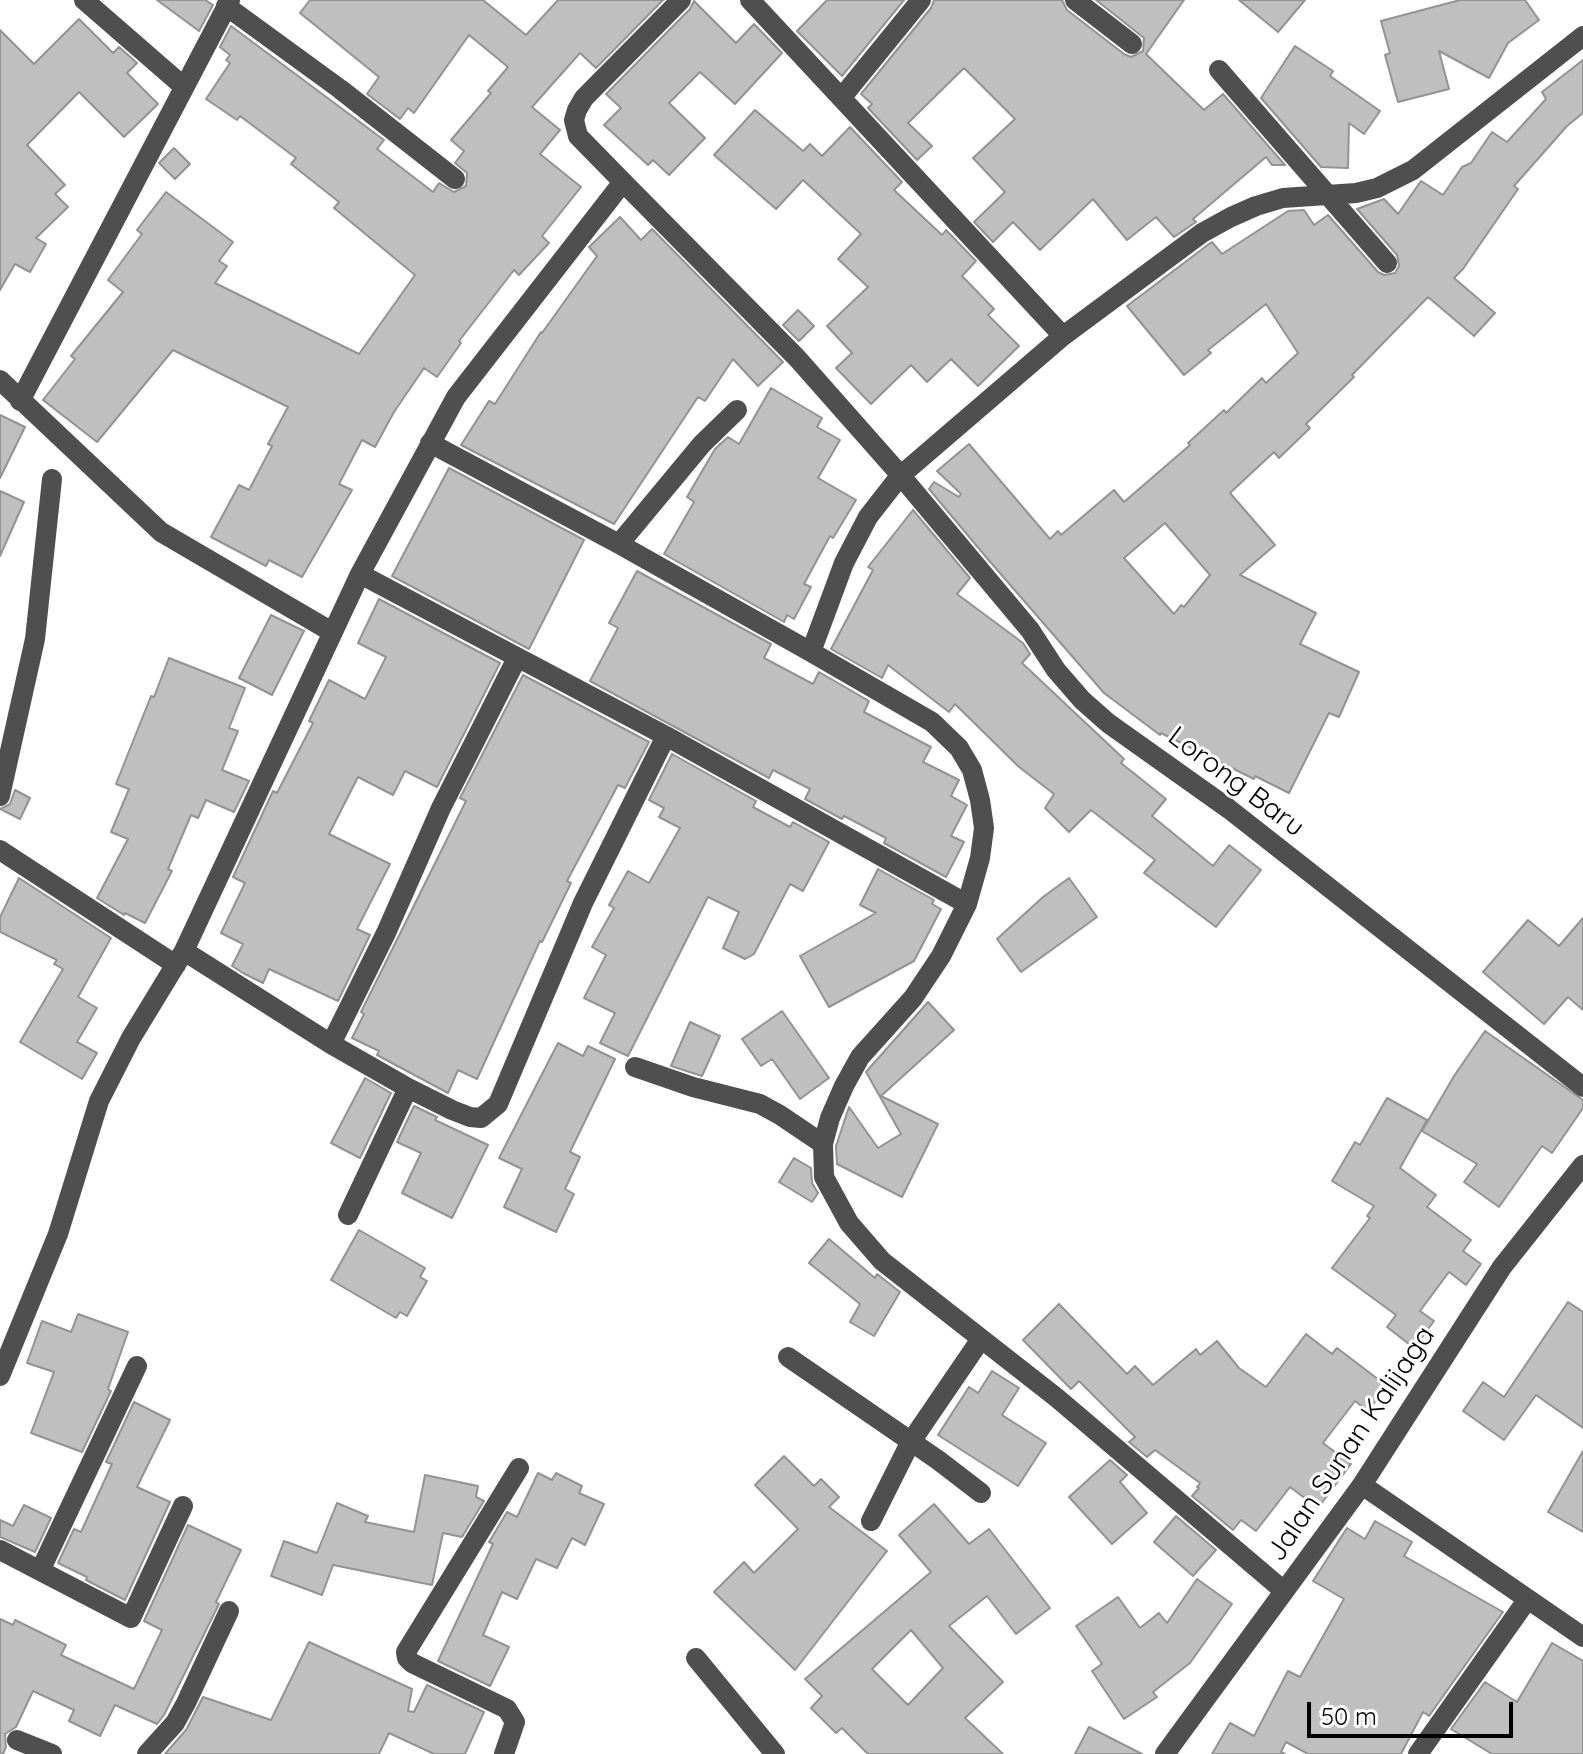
<!DOCTYPE html>
<html>
<head>
<meta charset="utf-8">
<style>
  body { margin:0 }
  #map { position:relative; width:1583px; height:1754px; overflow:hidden; background:#fff; font-family:Quicksand,sans-serif }
  canvas { display:block }
  .scale { position:absolute; left:1307px; top:1702px; width:206px; height:36px; box-sizing:border-box; border:4px solid #000; border-top:0; padding-left:10px; font-size:24px; line-height:28px; white-space:nowrap; color:#000; -webkit-text-stroke:6px #fff; paint-order:stroke }
</style>
</head>
<body>
<div id="map">
<canvas width="1583" height="1754"></canvas>
<div class="scale">50 m</div>
</div>
<script>
const ctx = document.querySelector('canvas').getContext('2d');
ctx.lineJoin = 'round';
function fill(path, color) { ctx.fillStyle = color; ctx.fill(path, 'evenodd'); }
const shape = rows => new Path2D(rows.map(r => 'M' + r).join(''));
function stroke(path, color, width, dash) { ctx.strokeStyle = color; ctx.lineWidth = width; ctx.lineCap = dash ? 'butt' : 'round'; ctx.setLineDash(dash || []); ctx.stroke(path); }
function drawText(font, color, halo, rows, align = 'center') {
  ctx.font = font + ' Quicksand,sans-serif'; ctx.lineWidth = 6; ctx.setLineDash([]); ctx.textBaseline = 'middle'; ctx.strokeStyle = halo; ctx.fillStyle = color; for (const [text, x, y, turn = 0] of rows) {
    ctx.save(); ctx.translate(x, y); ctx.rotate((+turn || 0) * Math.PI / 180); ctx.textAlign = isNaN(turn) ? turn : align; if (halo) ctx.strokeText(text, 0, 0); ctx.fillText(text, 0, 0); ctx.restore();
  }
}
const building = shape([
  [157,0,205,0,213,5,199,31,157,0],
  [310,0,483,0,526,35,558,0,663,0,596,68,580,53,532,107,560,130,540,154,581,187,542,236,549,243,519,275,514,270,459,341,461,343,437,377,424,368,394,412,375,447,362,440,339,484,352,490,302,577,269,560,266,566,211,537,239,485,249,490,272,446,268,444,288,407,173,350,97,442,43,400,75,359,71,356,123,292,108,280,142,234,137,230,166,192,233,242,219,261,227,266,215,283,359,354,415,275,334,208,339,202,291,164,296,158,240,116,237,120,206,99,230,63,226,60,230,55,220,47,231,26,384,140,377,149,433,192,439,183,454,192,466,186,467,173,455,163,464,151,451,140,491,93,488,91,508,67,469,35,414,113,408,108,400,119,367,94,379,77,300,13,310,0],
  [827,0,904,0,842,76,797,31,827,0],
  [934,0,1062,0,1067,10,1124,54,1131,57,1143,51,1144,38,1096,0,1184,0,1146,54,1204,110,1223,94,1285,165,1272,165,1266,157,1193,219,1196,222,1174,237,1156,217,1127,240,1093,199,1040,250,1013,222,993,242,974,222,1005,192,973,158,1015,119,964,68,908,123,932,146,917,160,868,108,872,104,861,94,931,8,934,0],
  [1239,0,1305,0,1278,32,1239,0],
  [1460,0,1525,0,1539,20,1508,43,1489,78,1439,51,1449,89,1398,102,1385,55,1390,53,1381,21,1460,0],
  [694,1,736,43,754,24,782,53,735,104,700,72,669,103,705,138,669,175,653,160,648,165,604,125,621,108,606,94,690,9,694,1],
  [79,19,113,53,119,47,137,63,127,73,158,104,124,137,79,92,27,145,65,185,55,194,68,207,36,238,46,244,30,272,15,264,0,290,0,30,34,64,79,19],
  [1295,46,1333,71,1330,76,1380,111,1364,134,1349,123,1348,168,1321,167,1261,98,1295,46],
  [1583,60,1583,113,1567,126,1514,186,1518,189,1463,269,1454,278,1495,313,1474,336,1428,297,1352,375,1354,377,1306,424,1310,428,1279,458,1274,452,1230,493,1275,545,1240,575,1316,613,1300,644,1359,672,1339,717,1329,713,1289,793,1255,776,1254,779,1161,733,1160,735,1104,693,986,557,929,489,934,482,959,497,961,494,937,471,969,444,1050,539,1058,531,1061,535,1114,490,1124,502,1190,445,1188,443,1224,410,1226,413,1262,378,1266,383,1298,353,1266,304,1208,350,1211,353,1184,375,1127,306,1209,244,1212,242,1222,254,1288,211,1304,210,1314,225,1328,215,1378,272,1384,275,1395,273,1399,266,1397,255,1357,209,1384,199,1398,214,1421,181,1443,195,1462,167,1471,163,1492,132,1507,142,1546,99,1542,92,1583,60],
  [1165,523,1210,575,1184,607,1181,605,1174,614,1124,558,1165,523],
  [755,110,803,151,810,144,822,156,850,127,902,182,894,190,942,235,946,230,976,261,962,276,994,309,988,315,1019,346,978,386,951,359,927,382,911,365,871,404,836,368,852,353,827,326,868,287,838,259,861,234,803,180,776,209,714,155,755,110],
  [174,148,190,164,175,179,159,163,174,148],
  [620,217,641,240,652,229,783,362,758,386,733,359,705,401,698,397,614,524,461,445,489,401,495,404,541,332,542,333,597,256,589,247,620,217],
  [798,310,814,326,799,341,783,325,798,310],
  [771,388,822,418,817,427,840,440,818,478,856,500,833,538,830,536,804,584,811,587,794,619,787,615,784,622,664,554,694,502,687,497,715,449,728,437,739,444,771,388],
  [0,415,25,427,0,478,0,415],
  [449,468,584,540,529,649,392,576,449,468],
  [0,491,24,502,0,556,0,491],
  [913,510,970,578,957,594,1023,643,1030,654,1022,663,1124,759,1121,763,1166,799,1152,816,1213,866,1229,845,1261,870,1216,927,1144,873,1155,860,1091,810,1069,832,1045,808,1054,794,1019,767,955,704,949,712,888,665,882,678,831,649,873,570,868,567,913,510],
  [637,571,771,644,764,658,813,684,819,672,869,701,864,712,931,747,923,762,959,780,951,796,967,805,951,836,964,842,946,877,884,843,886,838,844,816,842,819,805,799,810,789,773,770,769,778,590,681,618,628,609,623,637,571],
  [379,599,500,663,437,787,405,771,393,795,358,777,329,834,390,864,357,929,370,935,338,1001,269,969,263,983,243,973,232,966,243,944,221,933,245,883,233,877,273,791,277,793,313,723,309,721,329,680,365,699,386,657,358,643,379,599],
  [271,615,304,631,272,695,239,678,271,615],
  [169,658,245,688,229,728,238,731,222,770,249,781,234,812,206,800,198,818,191,815,168,869,172,871,145,923,125,913,124,915,97,898,128,839,111,832,129,789,116,784,151,696,154,697,169,658],
  [523,675,649,742,625,788,618,785,567,881,571,883,542,942,540,941,477,1079,458,1070,448,1093,377,1055,379,1051,352,1038,364,1014,361,1012,466,801,460,798,523,675],
  [672,754,756,801,753,807,790,827,793,822,829,842,803,891,790,884,754,954,745,959,723,948,739,912,708,897,628,1056,600,1043,615,1013,584,998,606,955,592,947,614,908,609,905,628,871,649,883,680,828,659,817,664,808,649,800,672,754],
  [15,790,30,798,20,819,0,809,10,804,15,790],
  [878,869,934,900,932,904,941,909,914,961,829,1007,800,956,876,913,860,905,878,869],
  [19,878,111,938,78,997,97,1008,77,1042,97,1053,82,1079,20,1042,63,969,54,964,57,960,0,932,0,917,19,878],
  [1069,878,1097,917,1021,972,997,939,1043,897,1069,878],
  [1583,918,1583,1010,1568,997,1544,1024,1483,972,1528,920,1559,946,1583,918],
  [928,1002,954,1030,881,1096,938,1124,902,1197,837,1164,836,1146,849,1107,878,1148,901,1134,866,1072,928,1002],
  [782,1011,829,1078,800,1099,772,1059,761,1066,742,1039,782,1011],
  [690,1022,720,1036,702,1076,671,1066,690,1022],
  [1485,1031,1583,1100,1583,1108,1552,1153,1542,1146,1499,1207,1464,1182,1477,1164,1422,1131,1454,1076,1485,1031],
  [558,1043,583,1056,588,1046,615,1059,570,1152,580,1157,565,1189,574,1194,556,1232,504,1207,522,1169,499,1158,558,1043],
  [365,1078,391,1093,360,1158,331,1143,365,1078],
  [1387,1098,1427,1120,1400,1168,1436,1195,1427,1207,1471,1240,1463,1251,1481,1264,1466,1285,1449,1272,1420,1311,1434,1321,1414,1348,1387,1327,1396,1315,1332,1268,1370,1218,1367,1216,1374,1206,1332,1181,1355,1142,1360,1145,1387,1098],
  [414,1106,437,1117,435,1120,488,1145,452,1218,402,1193,421,1153,397,1142,414,1106],
  [794,1158,811,1168,812,1183,818,1193,812,1202,779,1182,794,1158],
  [359,1230,425,1268,420,1277,427,1281,407,1316,400,1312,396,1318,331,1280,359,1230],
  [829,1239,875,1278,877,1274,900,1292,874,1336,850,1322,860,1304,809,1263,829,1239],
  [1568,1302,1583,1312,1583,1428,1536,1395,1504,1440,1463,1411,1483,1382,1504,1397,1568,1302],
  [1059,1304,1127,1374,1135,1366,1153,1385,1196,1349,1200,1355,1217,1341,1239,1368,1266,1387,1306,1334,1332,1354,1337,1348,1387,1386,1368,1411,1355,1401,1323,1443,1351,1464,1318,1508,1290,1487,1256,1531,1241,1520,1233,1530,1192,1496,1199,1488,1197,1487,1200,1483,1155,1450,1147,1457,1129,1442,1135,1437,1079,1381,1071,1389,1023,1340,1059,1304],
  [78,1314,128,1332,108,1389,111,1391,82,1452,31,1433,54,1372,27,1363,42,1321,71,1332,78,1314],
  [992,1371,1019,1388,1002,1415,1046,1443,1018,1486,938,1435,969,1387,978,1393,992,1371],
  [134,1402,170,1420,137,1487,170,1502,125,1600,86,1580,87,1577,58,1563,74,1529,81,1532,112,1464,106,1462,134,1402],
  [1583,1451,1583,1532,1548,1512,1583,1451],
  [784,1456,814,1486,821,1479,839,1497,829,1507,887,1551,795,1670,714,1592,744,1562,754,1573,798,1529,755,1485,784,1456],
  [1110,1460,1127,1475,1120,1482,1147,1513,1112,1544,1069,1497,1110,1460],
  [538,1473,552,1480,556,1473,582,1486,579,1493,604,1504,585,1545,572,1538,557,1568,536,1559,517,1599,502,1592,483,1635,509,1647,490,1686,438,1661,493,1544,489,1542,507,1512,517,1517,538,1473],
  [425,1475,478,1486,476,1497,484,1501,462,1537,443,1533,432,1585,333,1565,322,1595,271,1576,284,1541,317,1553,337,1503,368,1516,365,1522,414,1532,425,1475],
  [934,1504,969,1544,989,1529,1050,1608,1016,1634,987,1596,949,1626,1003,1682,965,1718,1003,1754,868,1754,842,1728,836,1733,811,1708,822,1696,805,1679,931,1572,899,1535,934,1504],
  [911,1630,943,1668,908,1705,872,1669,911,1630],
  [24,1505,51,1518,35,1552,0,1537,0,1520,13,1526,24,1505],
  [1176,1516,1216,1550,1193,1576,1154,1542,1176,1516],
  [1375,1521,1412,1542,1404,1556,1503,1612,1429,1716,1423,1712,1401,1754,1308,1754,1286,1742,1281,1752,1285,1754,1212,1754,1230,1723,1254,1736,1288,1671,1300,1677,1344,1599,1313,1581,1347,1528,1365,1539,1375,1521],
  [188,1525,241,1550,216,1602,219,1604,164,1715,157,1724,115,1705,100,1736,69,1721,74,1710,33,1691,16,1727,5,1734,6,1747,3,1754,0,1754,0,1619,13,1625,15,1620,66,1645,61,1655,134,1689,162,1630,144,1621,188,1525],
  [1197,1579,1232,1604,1190,1663,1153,1692,1157,1697,1124,1719,1092,1671,1102,1664,1076,1626,1118,1597,1140,1628,1159,1613,1167,1623,1197,1579],
  [309,1642,412,1689,408,1711,414,1712,427,1685,484,1712,465,1754,434,1754,389,1733,379,1754,165,1754,186,1730,203,1697,271,1720,309,1642],
  [1552,1643,1583,1661,1583,1754,1492,1754,1451,1729,1485,1682,1517,1702,1552,1643],
  [1089,1727,1142,1754,1075,1754,1089,1727]
]);
fill(building, '#bfbfbf');
stroke(building, '#939393', 2);
stroke(shape([
  [84,0,183,86],
  [750,0,1063,336],
  [1075,0,1132,44],
  [226,6,340,89,455,179],
  [1219,70,1387,263],
  [842,97,921,0],
  [623,182,797,358,896,470,1030,630,1056,670,1082,700,1108,723,1229,809,1583,1087],
  [0,380,161,532,332,632],
  [20,401,230,0],
  [430,443,619,544,811,652,932,722,959,748,972,770,980,800,984,828,980,858,967,904,941,956,913,998,860,1057,844,1086,830,1118,823,1144,824,1177,849,1223,882,1261,1057,1398,1284,1591],
  [619,544,702,444,737,410],
  [360,574,666,736,967,904],
  [811,652,844,563,868,517,900,476,1063,336,1202,233,1231,217,1256,206,1283,198,1356,193,1377,188,1413,170,1583,36],
  [0,796,35,639,52,479],
  [0,850,176,965],
  [184,951,331,1044,408,1088,452,1110,470,1117,481,1118,498,1104,583,903,666,736],
  [331,1044,386,933,441,808,517,658],
  [635,1067,693,1087,760,1104,780,1115,823,1144],
  [348,1215,408,1088],
  [788,1357,938,1460,981,1493],
  [0,1376,58,1234,99,1101,131,1038,184,951,360,574,456,397,623,182,578,136,574,120,577,110,584,98,681,0],
  [1362,1485,1583,1637],
  [871,1521,910,1443,981,1339],
  [0,1550,131,1618,183,1506],
  [40,1571,137,1366],
  [696,1658,775,1754],
  [17,1740,52,1754],
  [147,1754,175,1723,186,1703,229,1611],
  [504,1754,515,1722,507,1709,412,1663,407,1658,406,1652,519,1468],
  [1165,1754,1362,1485,1502,1267,1583,1165],
  [1418,1754,1527,1600]
]), '#4f4f4f', 20);
drawText('28px', '#000', '#fff', [
  ["Lorong Baru",1236,782,37],
  ["Jalan Sunan Kalijaga",1351,1444,-56]
]);
</script>
</body>
</html>
